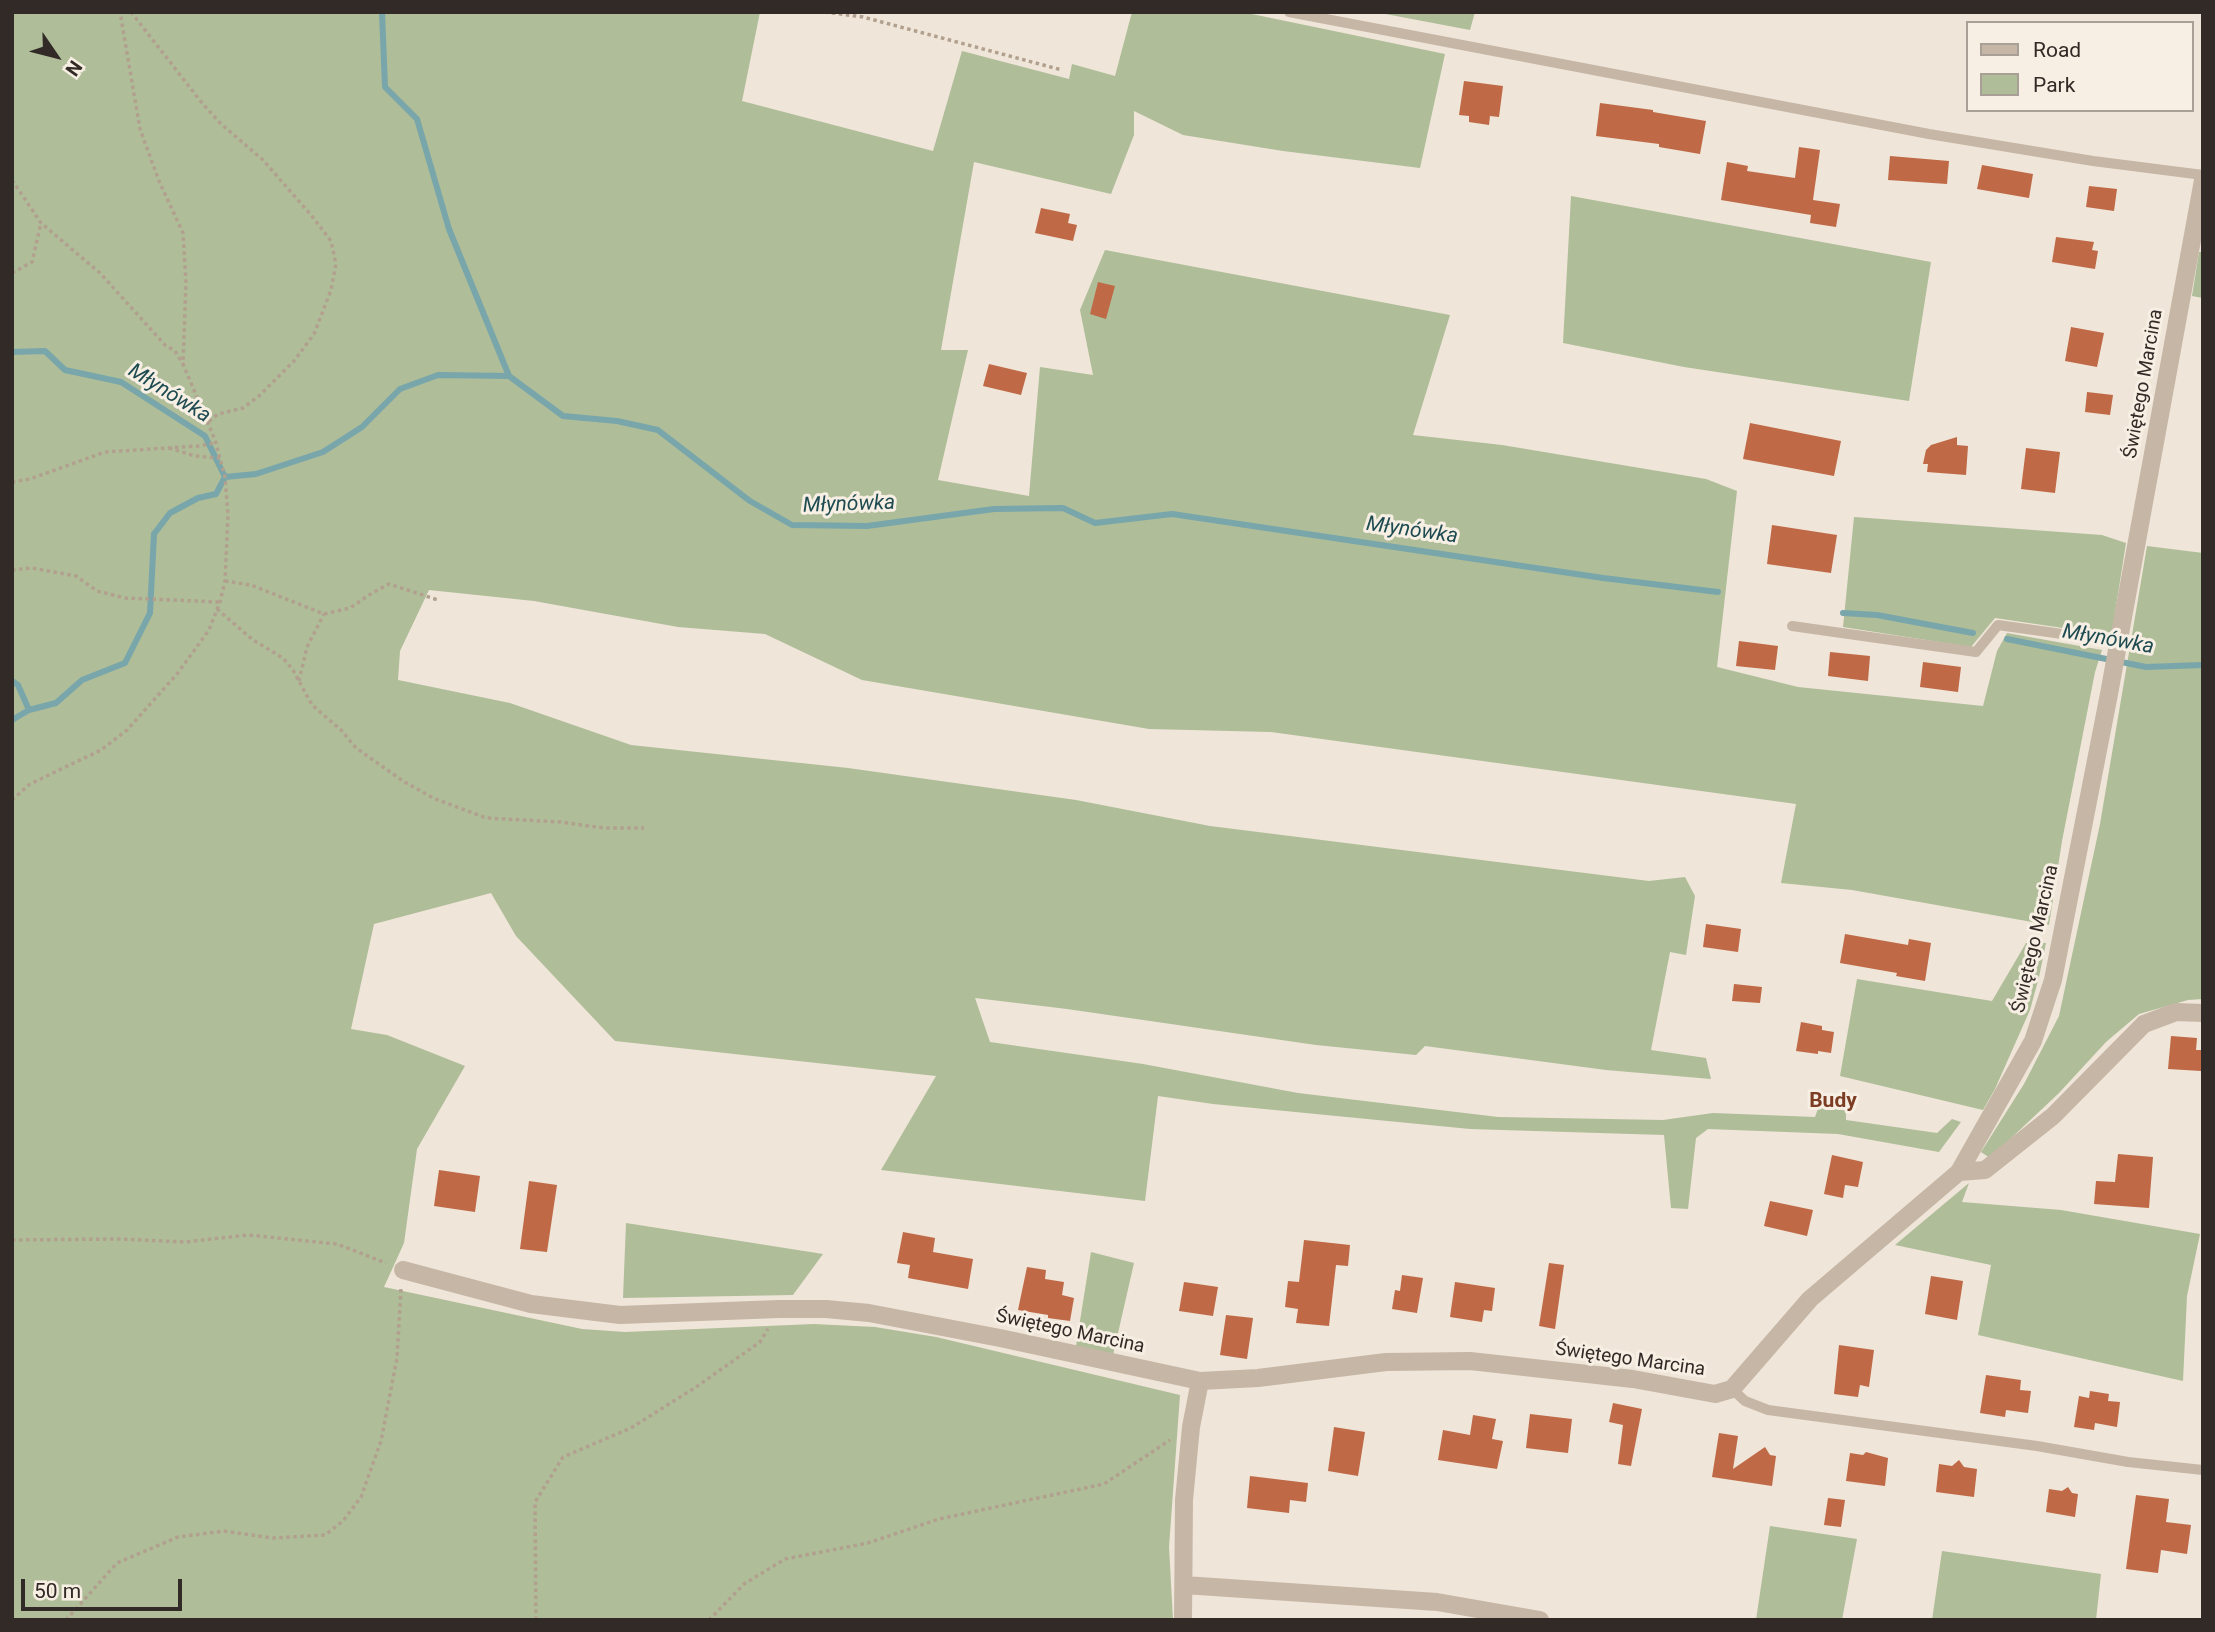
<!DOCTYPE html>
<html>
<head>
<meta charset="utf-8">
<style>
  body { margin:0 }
  #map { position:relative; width:2215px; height:1632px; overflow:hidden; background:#efe5d8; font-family:Roboto,sans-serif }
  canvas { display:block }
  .frame { position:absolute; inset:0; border:14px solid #322a26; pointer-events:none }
  .legend { position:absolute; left:1966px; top:21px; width:228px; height:91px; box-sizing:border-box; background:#f7efe3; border:2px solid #a8a097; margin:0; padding:9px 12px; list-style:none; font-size:21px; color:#322a26 }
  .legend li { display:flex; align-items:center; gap:14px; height:35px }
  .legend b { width:35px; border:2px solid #a8a097 }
  .north { position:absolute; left:21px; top:21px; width:70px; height:70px; -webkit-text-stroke:5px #f7efe3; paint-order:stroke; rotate:125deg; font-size:19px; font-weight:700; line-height:28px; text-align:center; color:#322a26 }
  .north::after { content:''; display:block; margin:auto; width:24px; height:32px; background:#322a26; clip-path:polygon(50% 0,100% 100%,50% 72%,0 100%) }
  .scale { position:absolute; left:21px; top:1579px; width:161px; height:32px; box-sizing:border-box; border:4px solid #322a26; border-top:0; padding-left:9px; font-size:21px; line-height:24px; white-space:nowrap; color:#322a26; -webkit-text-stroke:5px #f7efe3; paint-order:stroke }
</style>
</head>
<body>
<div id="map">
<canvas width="2215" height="1632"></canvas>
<div class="frame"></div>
<ul class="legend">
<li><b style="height:9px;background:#c6b6a5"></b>Road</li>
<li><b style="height:19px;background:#afbd99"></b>Park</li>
</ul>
<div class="north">N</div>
<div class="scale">50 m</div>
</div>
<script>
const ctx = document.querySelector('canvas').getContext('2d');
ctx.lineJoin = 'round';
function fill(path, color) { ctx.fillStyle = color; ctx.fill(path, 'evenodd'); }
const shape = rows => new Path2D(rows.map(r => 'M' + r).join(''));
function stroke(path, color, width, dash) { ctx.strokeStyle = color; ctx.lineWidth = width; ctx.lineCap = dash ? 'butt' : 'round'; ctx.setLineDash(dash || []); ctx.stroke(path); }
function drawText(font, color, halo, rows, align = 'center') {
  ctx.font = font + ' Roboto,sans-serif'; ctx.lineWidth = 6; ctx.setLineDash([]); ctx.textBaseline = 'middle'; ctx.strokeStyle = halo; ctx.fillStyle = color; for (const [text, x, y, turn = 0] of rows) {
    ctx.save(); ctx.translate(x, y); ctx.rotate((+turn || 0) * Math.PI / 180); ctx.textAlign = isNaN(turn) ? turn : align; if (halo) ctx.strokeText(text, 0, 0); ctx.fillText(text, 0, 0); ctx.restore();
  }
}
fill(shape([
  [12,12,760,12,742,101,933,151,962,51,1069,79,1072,64,1115,76,1132,12,1242,12,1445,54,1420,168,1283,151,1183,135,1134,111,1134,135,1111,194,974,162,941,350,968,350,938,480,1029,496,1040,367,1093,375,1080,310,1105,250,1450,315,1413,435,1502,445,1706,479,1737,491,1717,667,1798,687,1983,706,1997,651,2007,633,2102,650,2095,672,2062,841,2049,925,1852,890,1781,883,1796,804,1271,732,1149,729,862,680,765,634,678,627,534,601,429,590,400,651,398,680,510,703,631,745,848,768,1076,800,1210,826,1649,881,1685,877,1695,896,1686,955,1670,952,1651,1050,1706,1058,1711,1079,1606,1070,1425,1046,1416,1055,1316,1045,1067,1009,975,998,990,1042,1143,1064,1298,1093,1498,1117,1663,1120,1713,1113,1815,1117,1823,1095,1846,1098,1846,1120,1937,1133,1952,1119,1961,1122,1939,1152,1838,1134,1708,1129,1696,1138,1688,1209,1671,1208,1664,1135,1470,1129,1213,1104,1158,1096,1145,1201,881,1170,936,1076,615,1041,516,936,491,893,374,924,351,1029,387,1035,465,1066,417,1149,404,1243,384,1287,582,1329,625,1332,814,1324,875,1327,936,1337,1180,1395,1169,1547,1173,1620,12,1620],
  [1375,12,1475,12,1470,30],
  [1571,196,1931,262,1909,401,1684,367,1563,343],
  [2199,252,2203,252,2203,298,2192,296],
  [1854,517,2102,535,2126,543,2112,632,2097,633,1995,618,1971,647,1843,627],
  [2147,546,2203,553,2203,999,2188,1000,2139,1014,2106,1042,2059,1093,1990,1158,1981,1152,2024,1084,2059,1016,2100,824],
  [2026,943,2046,943,2039,977,2030,1010,1995,1089,1983,1110,1840,1076,1857,979,1992,1001],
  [1969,1183,1962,1202,2061,1210,2200,1234,2187,1296,2183,1381,1978,1335,1991,1265,1895,1245],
  [626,1223,823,1254,793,1295,623,1298],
  [1091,1252,1134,1263,1113,1355,1076,1346],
  [1770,1526,1857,1539,1842,1620,1756,1620],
  [1942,1551,2101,1574,2096,1620,1932,1620]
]), '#afbd99');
stroke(shape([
  [382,12,385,87,417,119,449,229,509,376],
  [12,352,45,351,65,370,121,382,205,436,225,477,256,474,323,452,362,427,400,389,438,375,509,376,563,416,617,421,658,430,750,501,792,525,867,526,994,509,1063,508,1095,523,1172,514,1603,578,1718,592],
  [1843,613,1877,615,1973,633],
  [2007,639,2146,667,2203,665],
  [12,681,18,685,29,710,56,703,82,680,125,663,150,613,154,534,170,513,198,498,216,494,225,477],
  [12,720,29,710]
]), '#78a6aa', 6);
fill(shape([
  [1464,81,1503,86,1499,117,1490,116,1489,125,1469,122,1469,116,1459,115],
  [1600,103,1653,110,1653,112,1706,121,1700,154,1659,147,1659,144,1596,136],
  [1799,147,1820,150,1813,200,1840,204,1836,227,1810,223,1811,215,1721,200,1727,162,1748,166,1747,171,1795,178],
  [1890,156,1949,161,1947,184,1888,180],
  [1982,165,2033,174,2029,198,1977,189],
  [2089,186,2117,189,2114,211,2086,207],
  [1041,208,1070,214,1068,223,1077,225,1073,241,1035,233],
  [2056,237,2094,242,2092,250,2098,251,2095,269,2052,262],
  [1098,282,1115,286,1106,319,1090,314],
  [2071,327,2104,333,2097,367,2065,361],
  [989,364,1027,373,1021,395,983,386],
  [2087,392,2113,395,2110,415,2085,412],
  [1750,423,1841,441,1834,476,1743,459],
  [1957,437,1957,445,1968,446,1966,475,1927,472,1928,464,1923,464,1926,450,1931,445],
  [2026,448,2060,452,2055,493,2021,489],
  [1772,525,1837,535,1831,573,1767,564],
  [1739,641,1778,646,1775,670,1736,666],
  [1830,652,1870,656,1868,681,1828,676],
  [1923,662,1961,667,1958,692,1920,687],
  [1706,924,1741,929,1738,952,1703,947],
  [1845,934,1908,945,1909,939,1931,943,1925,981,1896,976,1897,973,1840,963],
  [1734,984,1762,987,1760,1003,1732,1001],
  [1801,1022,1822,1026,1822,1030,1834,1032,1831,1053,1818,1051,1818,1054,1796,1051],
  [2171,1036,2197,1038,2196,1050,2202,1050,2201,1071,2168,1069],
  [2118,1154,2153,1157,2149,1208,2094,1204,2096,1181,2115,1182],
  [1832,1155,1863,1162,1858,1187,1845,1185,1843,1198,1824,1194],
  [439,1170,480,1176,475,1212,434,1206],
  [529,1181,557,1185,547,1252,520,1249],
  [1770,1201,1813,1210,1807,1236,1764,1226],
  [903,1232,935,1238,933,1252,973,1259,968,1289,908,1278,910,1265,897,1263],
  [1304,1240,1350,1245,1348,1266,1336,1265,1329,1326,1296,1323,1298,1309,1285,1307,1288,1281,1299,1282],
  [1549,1263,1564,1265,1555,1329,1539,1326],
  [1027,1267,1046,1270,1045,1279,1064,1282,1062,1295,1074,1298,1070,1321,1048,1318,1048,1315,1018,1310],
  [1402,1275,1423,1278,1417,1313,1392,1309,1395,1290,1400,1291],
  [1931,1276,1963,1281,1957,1320,1925,1314],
  [1184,1282,1218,1287,1213,1316,1179,1311],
  [1455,1282,1495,1288,1492,1311,1484,1310,1482,1322,1450,1317],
  [1226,1315,1253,1318,1247,1359,1220,1355],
  [1839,1345,1874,1350,1869,1387,1860,1385,1858,1397,1834,1394],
  [1986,1375,2021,1380,2020,1390,2031,1391,2028,1413,2006,1410,2005,1417,1980,1413],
  [2090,1391,2109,1394,2108,1401,2120,1402,2117,1427,2095,1423,2094,1430,2074,1427,2079,1396,2089,1398],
  [1613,1403,1642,1409,1631,1466,1618,1464,1623,1425,1609,1422],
  [1530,1414,1572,1419,1568,1453,1526,1448],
  [1473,1415,1496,1419,1492,1439,1503,1441,1497,1469,1438,1460,1443,1430,1470,1435],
  [1334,1427,1365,1432,1358,1476,1328,1471],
  [1719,1433,1738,1436,1733,1469,1765,1447,1770,1455,1776,1456,1772,1486,1712,1477],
  [1866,1452,1888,1458,1885,1486,1846,1481,1850,1453,1863,1455],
  [1959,1460,1964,1467,1977,1469,1974,1497,1936,1492,1939,1464,1952,1466],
  [1250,1476,1308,1483,1306,1502,1290,1500,1289,1513,1247,1508],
  [2068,1487,2072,1493,2078,1494,2075,1517,2046,1512,2049,1489,2062,1491],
  [2136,1495,2169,1499,2166,1522,2191,1525,2187,1554,2161,1550,2158,1573,2126,1569],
  [1828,1498,1845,1500,1841,1527,1824,1525]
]), '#bf6946');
stroke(shape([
  [131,12,202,103,221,124,263,160,311,215,331,241,336,264,331,290,314,334,294,361,259,396,243,408,218,414,208,422],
  [825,12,863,17,1062,70],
  [12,180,41,223,100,273,165,345,175,351,183,364],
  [12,273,32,262,41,223],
  [169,448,195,456,220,458],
  [12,482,30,479,105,452,198,446,211,444,215,440],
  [12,570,32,568,76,576,97,591,125,598,220,602],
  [225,581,251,585,324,614,350,608,372,593,389,584,438,600],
  [217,609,253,640,283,658,293,670,312,705,341,730,356,748,403,781,433,798,486,818,561,822,604,828,644,828],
  [299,681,307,647,324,614],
  [12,800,30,784,101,750,127,730,177,674,209,630,220,602,225,581,228,515,225,477,215,440,183,364,186,282,183,233,159,181,140,129,120,12],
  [12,1240,119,1239,185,1242,248,1235,337,1244,386,1263],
  [66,1620,117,1563,178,1537,224,1531,273,1538,325,1535,343,1521,361,1497,381,1441,397,1358,401,1288],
  [536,1620,535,1502,563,1457,631,1428,696,1387,760,1342,768,1329],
  [709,1620,744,1584,785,1559,868,1543,939,1519,1104,1484,1170,1440]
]), '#b2a08f', 3.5, [3.5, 3.5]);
stroke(shape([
  [1289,12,1929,134,2093,161,2203,175],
  [1792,626,1976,652,1998,625,2119,642],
  [1732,1389,1745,1401,1768,1410,2037,1446,2128,1462,2203,1470]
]), '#c6b6a5', 10);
stroke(shape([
  [1959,1172,1985,1170,2053,1116,2144,1024,2176,1012,2203,1013],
  [403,1270,531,1304,620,1315,779,1309,826,1309,869,1313,1000,1338,1200,1381,1258,1378,1386,1362,1470,1361,1633,1379,1715,1394,1732,1389,1810,1299,1959,1172,2033,1041,2053,980,2109,694,2203,180],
  [1184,1585,1437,1602,1540,1620],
  [1183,1620,1184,1500,1191,1427,1200,1381]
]), '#c6b6a5', 18);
drawText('19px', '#322a26', '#f7efe3', [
  ["Świętego Marcina",2144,384,-80],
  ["Świętego Marcina",2036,939,-77],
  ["Świętego Marcina",1070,1332,12],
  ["Świętego Marcina",1630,1360,8]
]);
drawText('italic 21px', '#1e4b51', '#f7efe3', [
  ["Młynówka",169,394,32],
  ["Młynówka",849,505,-2],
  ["Młynówka",1412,531,8],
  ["Młynówka",2108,640,10]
]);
drawText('bold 21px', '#7c3d23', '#f7efe3', [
  ["Budy",1833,1102]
]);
</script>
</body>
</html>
